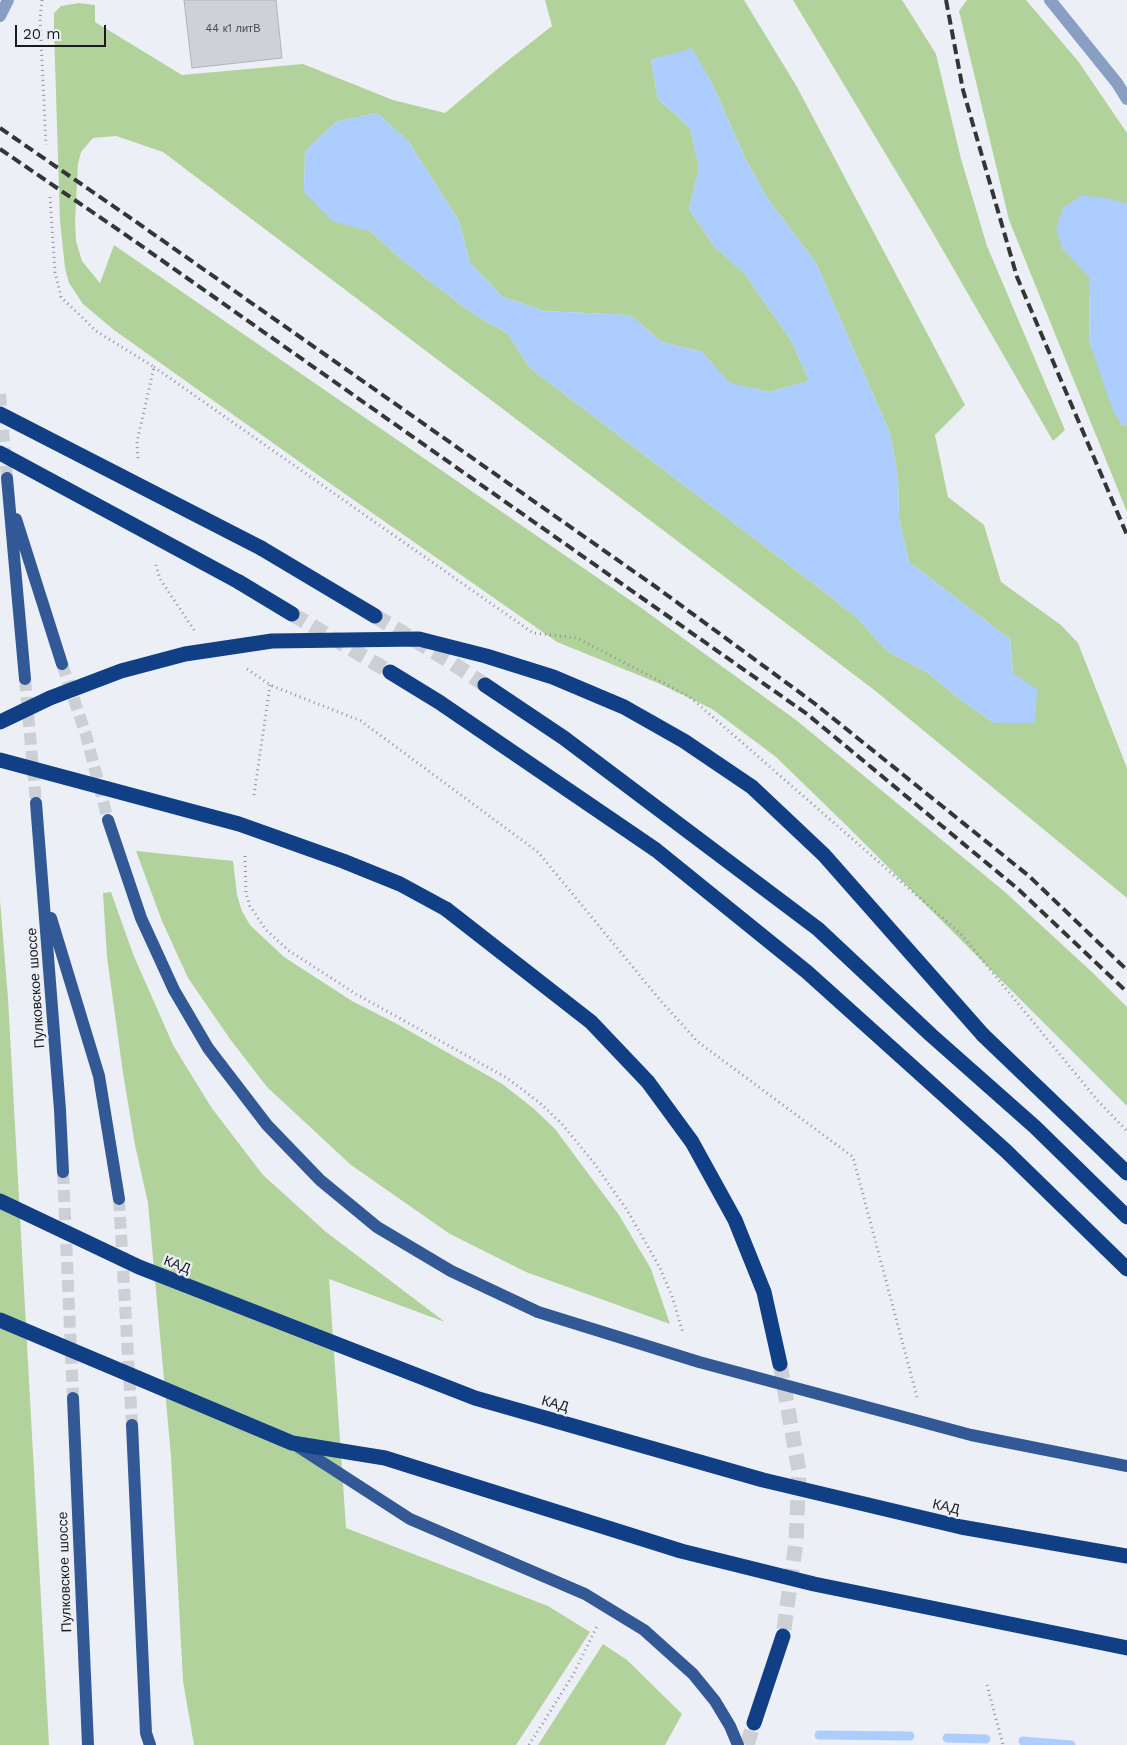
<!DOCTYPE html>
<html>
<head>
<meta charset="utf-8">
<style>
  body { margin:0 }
  #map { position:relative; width:1127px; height:1745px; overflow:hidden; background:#ecf0f6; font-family:"Work Sans",sans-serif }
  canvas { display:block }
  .scale { position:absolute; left:15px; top:25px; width:91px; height:22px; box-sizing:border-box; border:2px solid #1a1b1d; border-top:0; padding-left:6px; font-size:15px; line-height:18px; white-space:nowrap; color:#1a1b1d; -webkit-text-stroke:4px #ecf0f6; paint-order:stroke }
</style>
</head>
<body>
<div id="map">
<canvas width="1127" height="1745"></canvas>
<div class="scale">20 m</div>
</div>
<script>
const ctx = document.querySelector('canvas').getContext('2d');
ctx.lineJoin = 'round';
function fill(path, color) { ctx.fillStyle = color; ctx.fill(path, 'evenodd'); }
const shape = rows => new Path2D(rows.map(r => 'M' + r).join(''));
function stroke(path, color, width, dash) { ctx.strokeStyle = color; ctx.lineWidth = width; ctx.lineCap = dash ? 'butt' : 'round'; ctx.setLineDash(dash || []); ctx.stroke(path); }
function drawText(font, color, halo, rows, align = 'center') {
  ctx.font = font + ' "Work Sans",sans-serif'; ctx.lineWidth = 4.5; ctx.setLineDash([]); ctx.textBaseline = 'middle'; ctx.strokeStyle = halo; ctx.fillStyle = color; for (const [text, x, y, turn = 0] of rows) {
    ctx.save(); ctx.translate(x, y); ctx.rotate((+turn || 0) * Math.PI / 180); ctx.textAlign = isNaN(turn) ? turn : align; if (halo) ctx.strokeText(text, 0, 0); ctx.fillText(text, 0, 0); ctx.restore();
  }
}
fill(shape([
  [545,0,744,0,797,87,965,405,935,435,948,497,984,525,1001,582,1061,625,1078,643,1127,768,1127,898,873,689,163,152,116,136,93,138,81,152,78,164,75,222,76,241,82,261,100,283,114,245,640,607,796,720,1005,892,1093,973,1127,1007,1127,1106,847,826,776,757,712,709,658,683,557,642,318,475,114,330,83,304,69,283,65,268,60,221,54,30,54,13,61,6,79,3,95,5,95,22,182,75,303,64,393,100,445,113,501,66,552,26],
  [692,49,712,83,746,160,768,199,816,263,890,433,898,477,899,519,909,562,1010,639,1013,673,994,723,962,701,928,673,887,651,858,619,827,594,530,368,508,334,473,314,402,260,371,232,304,192,305,151,336,122,377,113,409,142,459,221,470,263,503,297,544,311,630,315,662,342,702,352,729,383,769,392,809,381,792,342,745,274,714,246,689,209,699,168,690,128,658,99,651,60],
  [793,0,902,0,936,54,961,159,987,246,1065,430,1053,441,926,221],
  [967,0,1026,0,1078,61,1127,133,1127,205,1125,203,1062,248,1090,277,1089,341,1122,426,1127,424,1127,512,1009,220,959,11],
  [136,851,233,861,237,895,242,911,250,925,284,957,352,1001,397,1024,501,1083,533,1108,555,1129,619,1215,651,1269,670,1324,526,1272,450,1234,351,1165,267,1087,230,1039,188,978,162,921],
  [111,892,133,954,173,1045,211,1107,263,1175,326,1232,445,1322,329,1279,346,1528,548,1606,590,1632,516,1745,194,1745,183,1681,171,1456,148,1203,135,1145,123,1073,107,957,103,893],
  [0,900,8,998,49,1745,0,1745],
  [603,1644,627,1660,682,1714,665,1745,538,1745]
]), '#b1d29a');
fill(shape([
  [692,48,712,83,746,160,768,199,816,263,890,433,898,477,899,519,909,562,1010,639,1013,673,1037,689,1035,723,994,723,962,701,928,673,887,651,858,619,827,594,530,368,508,334,473,314,402,260,371,232,332,221,304,192,305,151,336,122,377,113,409,142,459,221,470,263,503,297,544,311,630,315,662,342,702,352,730,383,769,392,809,381,792,342,745,274,714,246,689,209,699,168,690,128,658,99,651,60],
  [1081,196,1102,197,1125,203,1127,205,1127,424,1122,426,1112,408,1089,341,1090,278,1062,248,1056,229,1063,208]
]), '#accdfe');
stroke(shape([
  [819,1735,910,1736],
  [947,1738,986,1739],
  [1023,1741,1071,1745]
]), '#accdfe', 9);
const building = shape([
  [184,0,276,0,282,58,192,68,184,0]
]);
fill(building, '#ced2d8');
stroke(building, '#afb3b9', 1);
stroke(shape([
  [0,394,7,478],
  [62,664,86,735,108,820],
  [25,679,36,803],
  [63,1172,73,1398],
  [119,1199,132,1425]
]), '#ccd0d5', 12, [12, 6]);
stroke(shape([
  [292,614,390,672],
  [375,616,451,662,485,685],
  [780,1364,799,1471,796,1542,783,1636],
  [747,1745,754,1723]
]), '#ccd0d5', 15, [15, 8]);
stroke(shape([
  [42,0,40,19,46,145],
  [50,197,55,272,61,297,96,331,154,367,137,442,138,459],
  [154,367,533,633,577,638,690,697,961,934,1098,1101,1127,1131],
  [156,565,160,579,194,630],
  [247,669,270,685,361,721,538,852,660,1000,698,1042,853,1157,917,1397],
  [254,795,270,685],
  [245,856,246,893,250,906,266,930,288,950,356,994,507,1078,540,1103,562,1124,594,1163,627,1210,659,1266,672,1296,683,1333],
  [987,1685,1003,1745],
  [529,1745,573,1675,597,1626]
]), '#919498', 3, [1, 4]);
stroke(shape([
  [1050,0,1117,83,1127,99]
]), '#889ec2', 12);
stroke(shape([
  [0,16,8,0]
]), '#889ec2', 12);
stroke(shape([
  [7,478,25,679],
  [16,519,62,664],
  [36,803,60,1110,63,1172],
  [108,820,141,918,174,990,208,1048,221,1065],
  [51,918,99,1076,119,1199],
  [73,1398,88,1745],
  [132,1425,146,1733,150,1745]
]), '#325996', 12);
stroke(shape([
  [261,548,375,616],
  [239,582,292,614],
  [390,672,439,702,656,850,807,972,1006,1151,1127,1269],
  [485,685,564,738,818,929,931,1035,1035,1127,1127,1217],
  [446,909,591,1022,648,1082,692,1142,735,1220,764,1292,780,1364],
  [983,1035,1127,1173],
  [754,1723,783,1636]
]), '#103f86', 15);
stroke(shape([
  [946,0,963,90,1017,277,1127,535],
  [0,128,132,219,656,587,814,703,1029,876,1127,970],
  [0,149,123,233,807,714,1018,889,1127,992]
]), '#343537', 4, [10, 5]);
stroke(shape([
  [221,1065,267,1125,320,1180,377,1227,451,1271,538,1312,699,1362,971,1435,1127,1466],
  [294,1444,410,1519,585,1594,644,1630,693,1674,715,1701,730,1726,738,1745]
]), '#325996', 12);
stroke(shape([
  [0,414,261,548],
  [0,453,239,582],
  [0,722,50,698,121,671,185,654,272,641,419,639,486,656,553,677,624,707,684,741,752,787,824,855,983,1035],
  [0,760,239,824,343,861,400,884,446,909],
  [0,1201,139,1267,475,1398,763,1480,961,1527,1127,1556],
  [0,1320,292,1443,385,1458,681,1551,814,1584,1127,1648]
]), '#103f86', 15);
drawText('11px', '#47494c', null, [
  ["44 к1 литВ",233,29]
]);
drawText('14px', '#1a1b1d', '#ecf0f6', [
  ["Пулковское шоссе",36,988,-94],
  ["КАД",177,1265,21],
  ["КАД",555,1404,16],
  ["КАД",946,1507,13],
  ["Пулковское шоссе",65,1572,-92]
]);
</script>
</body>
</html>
